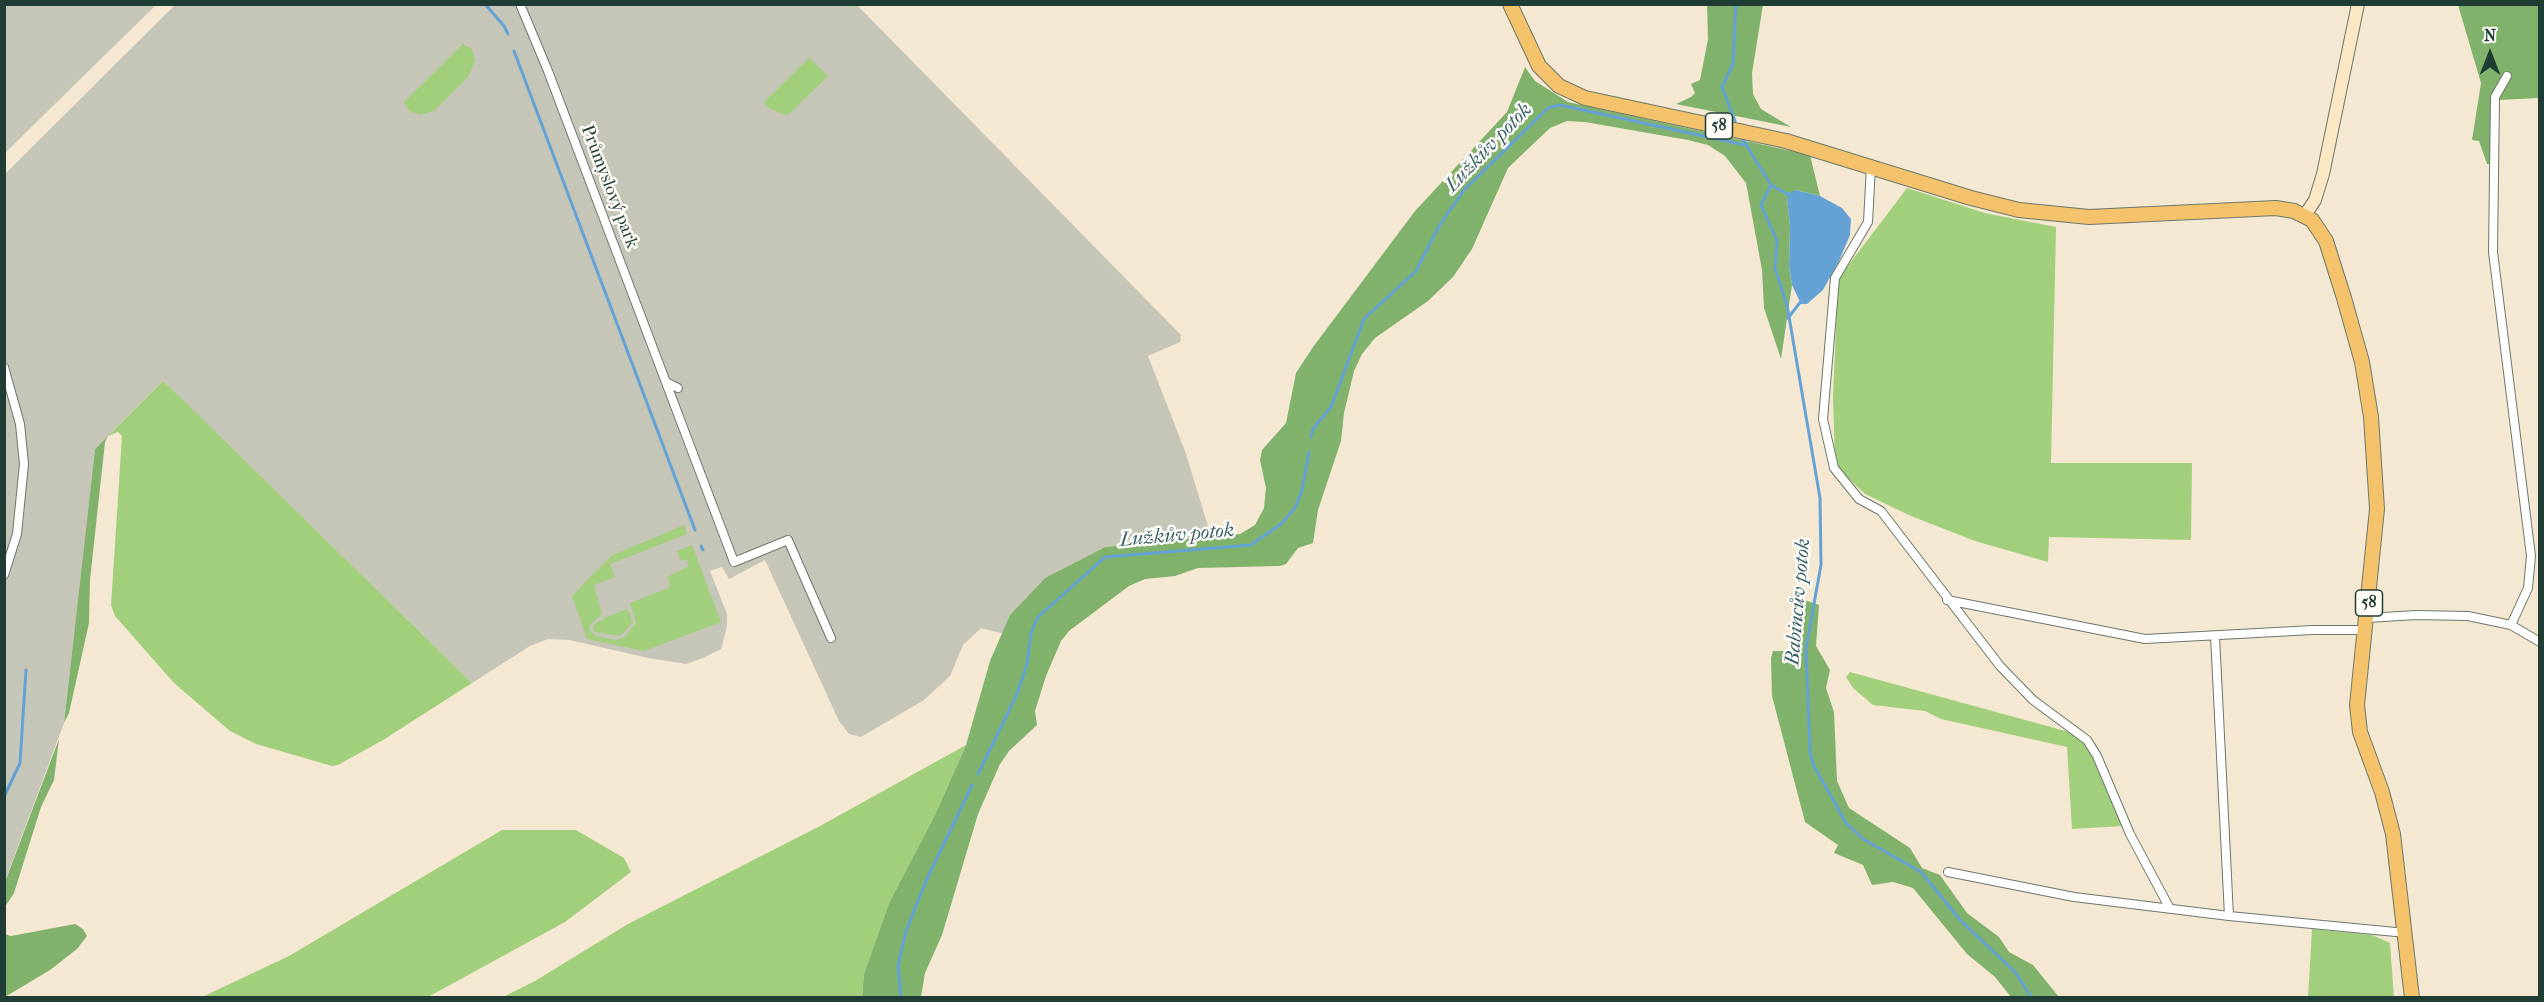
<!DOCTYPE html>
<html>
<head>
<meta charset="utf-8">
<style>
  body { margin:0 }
  #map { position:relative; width:2544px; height:1002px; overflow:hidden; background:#f5e8d2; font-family:"IM FELL French Canon",serif }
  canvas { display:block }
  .frame { position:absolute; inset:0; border:6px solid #1f3d34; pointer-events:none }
  .north { position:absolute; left:2460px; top:24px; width:60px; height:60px; -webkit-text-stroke:4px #fdfcf7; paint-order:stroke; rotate:0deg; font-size:16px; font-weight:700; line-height:24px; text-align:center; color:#1f3d34 }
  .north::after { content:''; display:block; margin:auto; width:21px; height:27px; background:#1f3d34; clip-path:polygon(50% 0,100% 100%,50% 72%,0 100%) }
</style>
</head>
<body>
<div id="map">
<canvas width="2544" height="1002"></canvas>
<div class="frame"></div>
<div class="north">N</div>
</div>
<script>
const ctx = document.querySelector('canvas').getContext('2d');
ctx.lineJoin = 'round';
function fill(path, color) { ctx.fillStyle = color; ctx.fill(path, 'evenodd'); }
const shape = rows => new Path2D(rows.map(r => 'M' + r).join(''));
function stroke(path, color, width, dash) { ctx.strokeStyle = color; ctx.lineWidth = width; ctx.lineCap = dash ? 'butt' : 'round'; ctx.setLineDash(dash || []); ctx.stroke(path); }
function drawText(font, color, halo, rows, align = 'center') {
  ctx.font = font + ' "IM FELL French Canon",serif'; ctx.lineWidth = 5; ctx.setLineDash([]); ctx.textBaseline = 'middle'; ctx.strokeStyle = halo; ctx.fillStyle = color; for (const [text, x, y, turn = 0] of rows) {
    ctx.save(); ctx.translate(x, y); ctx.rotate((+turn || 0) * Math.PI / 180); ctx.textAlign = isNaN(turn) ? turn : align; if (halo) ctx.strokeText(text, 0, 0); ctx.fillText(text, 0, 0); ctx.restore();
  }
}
fill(shape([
  [5,4,156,4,156,5,5,153],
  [175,5,857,5,1181,335,1180,342,1148,356,1185,451,1211,536,1105,547,1045,578,1010,615,1004,634,981,628,963,645,950,676,924,700,861,737,849,734,839,721,765,560,729,579,722,567,710,571,727,614,727,626,721,649,703,658,686,664,648,658,570,640,548,639,530,646,472,683,163,381,95,449,64,723,5,881,5,174]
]), '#c5c5b8');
fill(shape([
  [463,44,472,49,475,60,468,77,435,110,421,115,409,111,404,102],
  [809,58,828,76,789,114,784,115,767,107,764,102],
  [1907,188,1985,213,2056,227,2051,463,2192,463,2191,540,2049,537,2048,562,1975,541,1911,516,1865,494,1839,469,1835,462,1833,397,1838,279],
  [163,381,184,401,472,683,383,740,338,765,332,766,256,744,230,731,174,683,115,616,111,605,122,436,118,432,108,436],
  [684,525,687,534,610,564,615,577,594,585,602,614,590,625,590,631,596,636,617,640,625,637,636,623,630,603,671,587,667,577,689,566,686,559,681,561,677,551,692,545,721,622,644,651,587,639,572,596,611,556],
  [627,609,633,623,620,636,594,632,593,626,604,618],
  [1850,672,2069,732,2084,743,2093,758,2123,826,2072,829,2067,747,1941,719,1925,711,1873,705,1853,688,1846,677],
  [966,745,935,815,889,903,864,974,862,997,501,998,535,981,628,924,820,826],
  [502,830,576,830,624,858,631,872,565,922,428,997,202,997,289,956],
  [2312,929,2372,935,2390,943,2394,997,2308,997]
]), '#a2cf7c');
fill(shape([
  [1707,5,1763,5,1752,73,1753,94,1761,109,1791,127,1676,104,1691,97,1695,93,1691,84,1700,80,1708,39],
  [2458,5,2539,5,2539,98,2499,100,2498,164,2487,164,2479,141,2472,140,2481,83],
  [1525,67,1535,81,1568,102,1810,155,1820,196,1796,190,1787,198,1790,226,1789,266,1792,285,1781,359,1764,308,1762,270,1746,183,1725,156,1708,145,1688,140,1585,122,1567,121,1550,128,1508,168,1472,249,1453,277,1428,301,1375,338,1362,354,1354,371,1344,413,1341,441,1318,510,1313,543,1298,548,1286,564,1280,566,1198,568,1175,576,1145,579,1129,586,1069,631,1061,641,1046,676,1035,711,1037,725,1009,751,1000,764,978,814,942,935,925,973,921,997,862,998,864,974,889,903,935,815,966,745,990,661,1010,615,1045,578,1105,547,1240,534,1255,525,1264,508,1266,488,1260,460,1262,450,1286,423,1296,373,1313,347,1415,211,1507,112],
  [108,436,105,442,90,580,89,623,69,713,64,723,95,449],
  [1805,600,1819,605,1816,646,1830,670,1826,688,1834,712,1837,781,1849,808,1910,848,1922,868,1940,875,1967,913,1999,937,2009,952,2033,965,2059,997,2011,997,1995,977,1967,954,1913,888,1893,882,1872,885,1863,865,1834,853,1838,845,1805,822,1772,696,1771,658,1773,651,1794,651],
  [59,739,54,780,41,807,14,893,5,907,5,882],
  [75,924,83,929,87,936,77,949,50,970,5,997,5,934,11,936]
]), '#81b26c');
fill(shape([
  [1796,190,1820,196,1842,208,1851,219,1850,235,1839,261,1823,290,1807,304,1801,304,1792,285,1789,266,1790,226,1787,198,1789,193]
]), '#64a2d5');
stroke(shape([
  [485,4,504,26,508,34],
  [514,51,695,530],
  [1735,121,1722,87,1733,64,1736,4],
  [1740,135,1771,185,1761,205,1777,241,1775,268,1787,305,1820,498,1821,565,1806,648,1810,752,1814,766,1846,823,1863,839,1921,872,1961,921,2015,972,2032,998],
  [1771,185,1791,196],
  [1788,318,1802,300],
  [1311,437,1313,429,1331,407,1364,319,1416,271,1439,226,1464,190,1548,108,1560,105,1745,145],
  [701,546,703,550],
  [978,774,1017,694,1027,664,1031,633,1038,617,1105,557,1251,545,1281,524,1295,508,1302,491,1309,452],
  [4,797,20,763,26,670],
  [901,998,898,966,906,931,926,881,972,785]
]), '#64a2d5', 3);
const minor = shape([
  [520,4,548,71,734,562,788,540,831,638],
  [2507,76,2495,97,2493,252,2531,556,2528,588,2511,625],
  [1871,166,1868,222,1835,278,1823,419,1834,468,1859,499,1881,511,2000,666,2033,700,2087,740,2097,756,2130,834,2169,907],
  [4,367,20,424,24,464,17,534,4,575],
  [666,382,678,388],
  [1947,600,2145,639,2313,630,2366,630],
  [2367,618,2416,615,2468,616,2511,625,2540,642],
  [2215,636,2229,916],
  [1948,872,2074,897,2229,916,2406,933]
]);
const secondary = shape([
  [2305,215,2315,200,2323,174,2358,4]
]);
const primary = shape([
  [1510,4,1539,66,1559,86,1585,98,1786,141,1971,198,2019,210,2089,217,2276,208,2294,211,2312,220,2326,241,2344,298,2362,362,2371,417,2377,509,2357,705,2360,732,2382,792,2393,834,2412,998]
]);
stroke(minor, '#6a796b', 10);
stroke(secondary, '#6a796b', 14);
stroke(primary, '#6a796b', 16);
stroke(minor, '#fff', 8);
stroke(secondary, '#fbe7c3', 12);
stroke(primary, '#f4c26a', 14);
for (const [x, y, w] of [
  [1719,126,27],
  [2369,603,27]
]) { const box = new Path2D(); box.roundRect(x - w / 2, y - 13, w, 26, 4.5); ctx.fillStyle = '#fdfcf7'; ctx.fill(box); stroke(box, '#1f3d34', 1.5); }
drawText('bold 16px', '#1f3d34', null, [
  ["58",1719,126],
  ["58",2369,603]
]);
drawText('18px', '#1f3d34', '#fdfcf7', [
  ["Průmyslový park",609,187,69]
]);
drawText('italic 20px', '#37606c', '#fdfcf7', [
  ["Lužkův potok",1489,148,-46],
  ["Lužkův potok",1177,536,-5],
  ["Babincův potok",1799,602,-85]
]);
</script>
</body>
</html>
